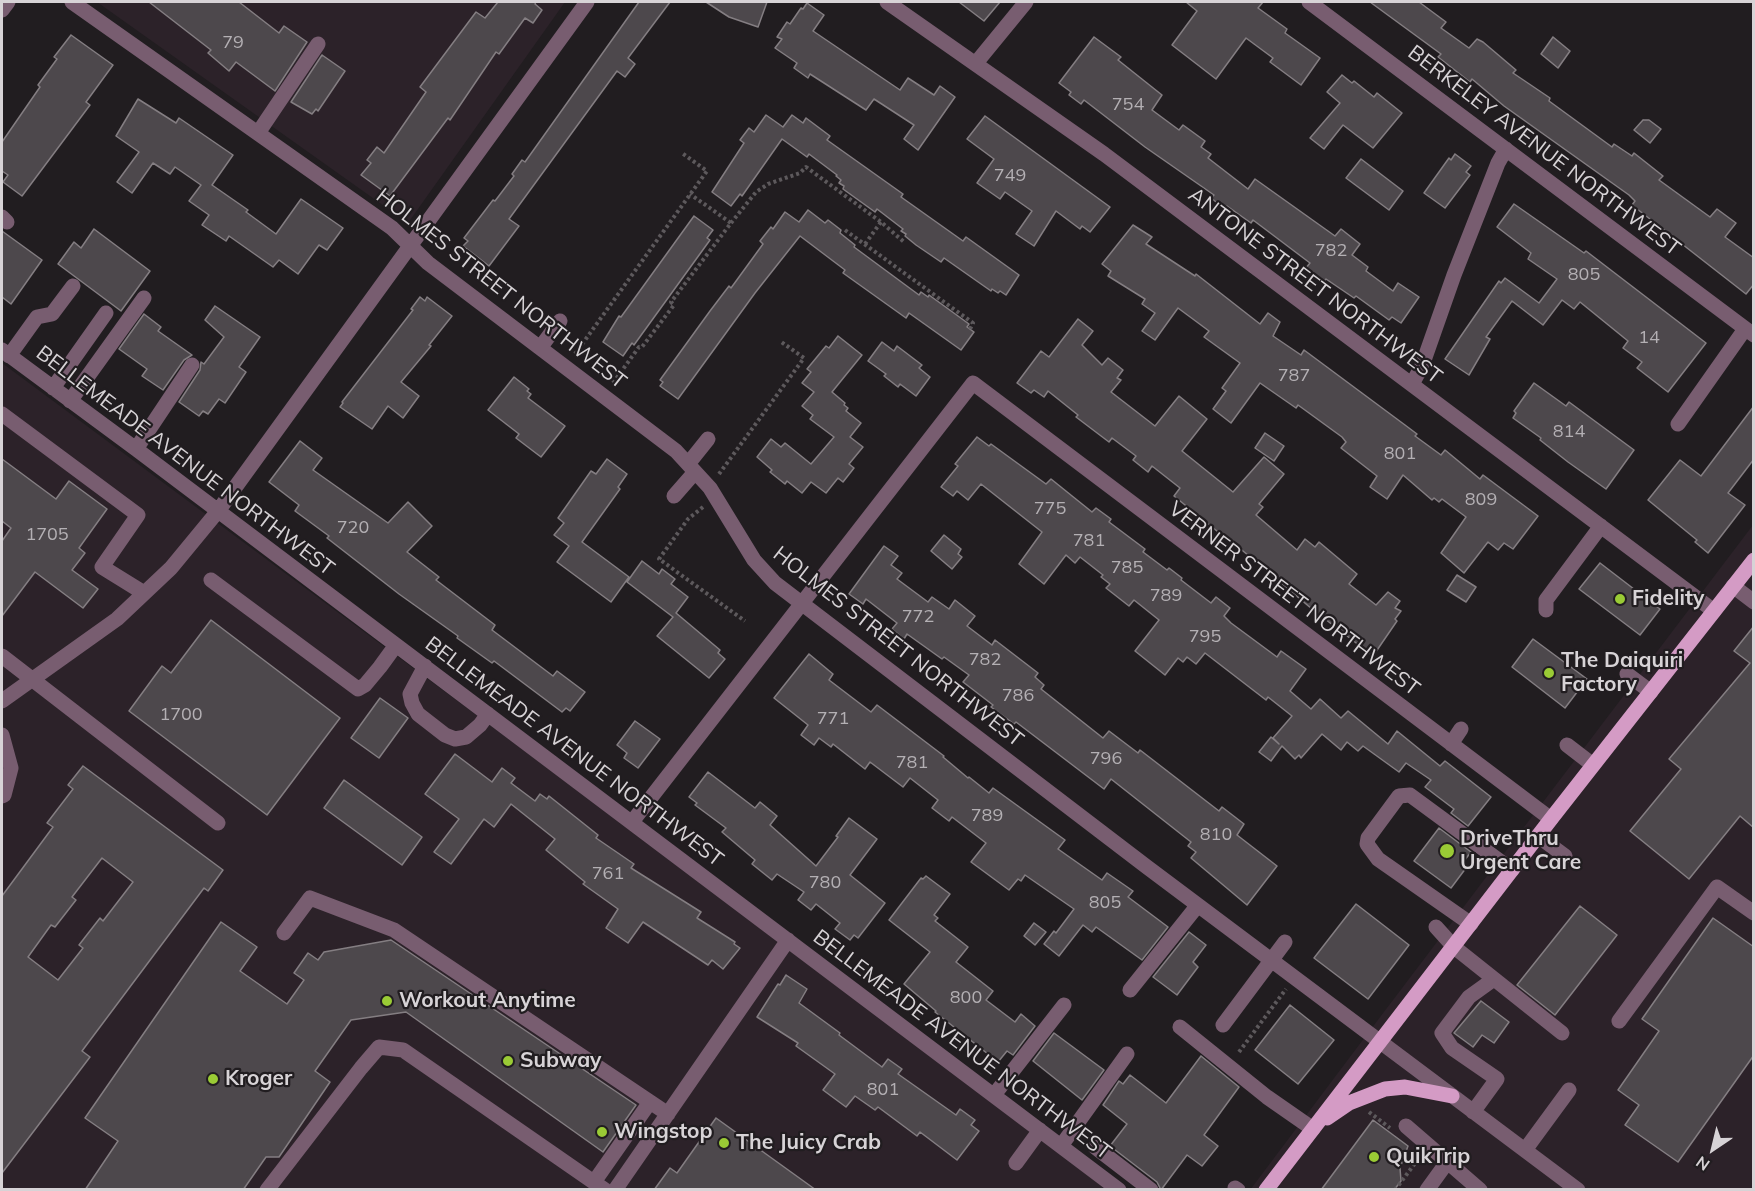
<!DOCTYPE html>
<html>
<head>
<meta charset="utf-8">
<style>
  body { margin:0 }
  #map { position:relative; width:1755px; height:1191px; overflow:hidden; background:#211d20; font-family:Mulish,sans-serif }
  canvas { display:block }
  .frame { position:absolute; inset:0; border:3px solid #d7d3d6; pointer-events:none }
  .north { position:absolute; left:1683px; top:1119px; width:60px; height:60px; -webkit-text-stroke:4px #211d20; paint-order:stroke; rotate:215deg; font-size:16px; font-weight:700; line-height:24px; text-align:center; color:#d7d3d6 }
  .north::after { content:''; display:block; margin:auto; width:21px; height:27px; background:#d7d3d6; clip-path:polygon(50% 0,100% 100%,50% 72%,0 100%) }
</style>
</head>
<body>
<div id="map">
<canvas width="1755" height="1191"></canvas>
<div class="frame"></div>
<div class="north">N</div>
</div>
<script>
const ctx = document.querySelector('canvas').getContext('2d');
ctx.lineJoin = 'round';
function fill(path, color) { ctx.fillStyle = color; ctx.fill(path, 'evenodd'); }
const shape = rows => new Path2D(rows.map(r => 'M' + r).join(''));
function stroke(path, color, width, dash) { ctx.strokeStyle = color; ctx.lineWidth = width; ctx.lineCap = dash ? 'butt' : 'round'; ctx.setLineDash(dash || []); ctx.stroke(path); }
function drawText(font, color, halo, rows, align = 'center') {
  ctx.font = font + ' Mulish,sans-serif'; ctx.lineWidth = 4.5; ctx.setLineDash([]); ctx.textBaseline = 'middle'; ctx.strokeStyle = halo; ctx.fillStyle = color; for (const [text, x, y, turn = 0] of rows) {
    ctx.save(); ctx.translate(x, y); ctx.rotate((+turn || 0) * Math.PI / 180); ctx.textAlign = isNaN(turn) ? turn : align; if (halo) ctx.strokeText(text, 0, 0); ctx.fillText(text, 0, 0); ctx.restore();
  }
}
fill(shape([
  [97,2,565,2,408,223],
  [2,363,1115,1189,2,1189],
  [1753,525,1753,1189,1250,1190,1368,1033]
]), '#2c2229');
const building = shape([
  [149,2,239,2,279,33,284,26,307,42,275,91,236,62,229,71,208,53,211,50,149,2],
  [498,2,536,2,535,4,542,10,533,23,525,18,499,54,496,52,450,120,448,118,390,196,361,175,371,163,367,160,377,147,384,153,426,92,420,87,476,12,485,18,498,2],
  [639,2,670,2,628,58,635,64,625,77,617,71,509,219,519,226,489,266,463,246,468,241,464,238,493,200,495,201,514,176,512,174,522,160,525,162,639,2],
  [706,2,767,2,758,27,729,17,706,2],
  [959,2,1000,2,984,21,959,2],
  [1186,2,1263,2,1258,8,1287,29,1285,33,1320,58,1301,85,1270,62,1273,58,1246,38,1216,79,1172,45,1197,11,1186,2],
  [1370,2,1419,2,1446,22,1441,28,1469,48,1477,39,1483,42,1516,70,1513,73,1550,98,1549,101,1612,147,1614,144,1632,156,1634,153,1663,176,1659,180,1710,217,1717,209,1736,223,1725,237,1754,258,1754,284,1746,294,1632,205,1635,201,1629,195,1504,106,1472,79,1470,82,1438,57,1441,54,1370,2],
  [807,3,824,15,813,31,900,90,908,78,934,95,940,86,955,97,918,150,904,139,914,125,874,99,866,110,810,74,808,78,794,68,797,63,775,48,782,39,777,37,787,22,790,24,801,8,803,9,807,3],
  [71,35,113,65,86,102,90,105,22,196,3,182,8,175,2,171,2,142,40,87,38,85,57,59,54,57,71,35],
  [1094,37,1121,57,1118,60,1162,95,1152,110,1179,130,1183,125,1205,141,1201,147,1211,154,1208,158,1248,189,1255,179,1335,236,1341,229,1360,244,1352,255,1368,267,1366,271,1393,291,1398,283,1419,297,1401,323,1392,317,1389,320,1356,296,1354,298,1326,279,1323,283,1305,269,1310,263,1253,220,1251,223,1227,206,1225,209,1211,198,1214,195,1145,147,1084,100,1081,104,1069,95,1071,92,1059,83,1094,37],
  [1553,37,1570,51,1558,68,1541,54,1553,37],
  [322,55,345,71,318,111,316,109,312,114,291,102,322,55],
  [1342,75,1352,83,1354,81,1374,97,1377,93,1402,113,1373,148,1343,125,1324,149,1310,138,1340,103,1327,92,1342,75],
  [138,99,176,123,179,118,233,155,212,185,248,210,246,212,276,234,301,199,343,228,327,250,319,245,298,274,279,260,273,267,229,236,226,241,202,225,209,215,189,201,201,185,175,167,170,174,153,163,132,193,117,182,139,152,116,136,138,99],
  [766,115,783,127,792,115,803,123,806,118,830,136,827,140,903,194,901,197,963,241,966,237,1019,275,1006,295,1000,291,998,293,992,289,991,291,944,258,941,262,916,245,905,236,906,234,901,231,903,229,877,209,875,212,843,189,844,186,839,183,841,180,836,176,837,175,809,154,807,157,782,139,742,196,740,194,731,206,712,192,744,143,740,140,749,128,754,132,766,115],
  [985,116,1110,207,1090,232,1082,226,1080,229,1056,211,1034,246,1016,234,1032,211,1005,192,1000,199,977,183,994,159,967,139,985,116],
  [1643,120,1649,120,1661,129,1650,143,1634,130,1643,120],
  [1455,154,1471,166,1466,172,1470,175,1445,208,1424,193,1449,158,1451,160,1455,154],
  [1361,159,1403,191,1389,210,1346,178,1361,159],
  [1514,204,1584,253,1586,251,1706,343,1668,392,1637,368,1642,362,1623,348,1628,341,1580,302,1574,309,1562,300,1543,325,1512,301,1486,337,1490,339,1469,375,1445,359,1499,281,1501,283,1505,278,1539,303,1557,279,1528,259,1531,253,1497,227,1514,204],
  [808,210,825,223,828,220,841,230,840,233,855,245,854,247,919,295,921,292,928,297,929,295,969,324,967,327,974,332,961,350,909,313,906,318,843,273,845,270,800,236,755,293,678,399,660,386,663,382,660,380,710,311,729,286,731,288,763,244,760,241,771,227,773,229,785,212,799,222,808,210],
  [694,216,713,230,707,238,710,240,634,345,632,343,623,356,603,342,619,316,621,317,694,216],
  [1133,225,1152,237,1146,244,1195,276,1196,274,1260,324,1268,313,1280,322,1273,336,1301,355,1304,350,1405,425,1417,434,1415,436,1441,455,1445,450,1480,479,1483,475,1538,516,1513,549,1504,543,1498,550,1488,542,1464,573,1441,553,1466,517,1442,499,1439,502,1434,498,1432,500,1403,475,1387,499,1370,487,1377,476,1341,448,1346,442,1342,437,1298,405,1296,408,1260,383,1231,423,1213,409,1226,391,1222,388,1240,363,1204,337,1209,331,1178,308,1155,340,1142,331,1155,313,1142,304,1145,299,1108,276,1111,271,1102,264,1133,225],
  [94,229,150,271,121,311,58,264,74,242,81,248,94,229],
  [2,231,42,260,11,304,2,297,2,231],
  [420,297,425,301,427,297,452,316,429,345,431,346,401,382,419,396,403,418,388,406,372,429,340,407,343,403,342,402,413,310,411,309,420,297],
  [215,306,260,337,239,367,246,372,225,403,219,399,208,414,203,411,199,416,179,402,200,370,201,362,204,364,224,337,205,320,215,306],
  [144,314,161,327,158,331,192,355,184,360,163,390,142,376,147,369,119,349,144,314],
  [1078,319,1093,331,1082,345,1102,365,1108,358,1123,370,1117,378,1121,380,1111,392,1155,426,1179,396,1207,419,1182,451,1233,492,1264,457,1284,474,1259,504,1263,507,1256,515,1297,550,1305,539,1315,547,1319,542,1357,574,1349,584,1376,605,1388,592,1400,601,1395,608,1401,611,1395,619,1397,621,1373,656,1312,609,1224,535,1223,536,1174,496,1180,488,1152,466,1148,472,1133,460,1136,456,1112,438,1109,442,1076,417,1078,415,1048,391,1044,397,1034,390,1031,393,1017,383,1041,351,1049,357,1078,319],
  [838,336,862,355,832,392,845,403,844,405,848,408,846,411,861,423,850,437,863,447,849,464,854,468,843,482,838,478,826,493,811,482,802,493,787,481,785,484,770,472,772,470,757,457,771,439,781,447,785,443,811,464,834,437,810,419,813,415,802,406,814,392,802,383,811,372,807,369,826,346,829,348,838,336],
  [882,342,894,351,897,346,922,365,919,368,930,377,916,396,900,384,898,387,884,376,886,374,868,361,882,342],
  [514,377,529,389,527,391,531,394,528,398,565,426,541,457,516,438,519,434,488,410,514,377],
  [1534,383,1566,406,1569,402,1634,450,1606,489,1568,462,1540,440,1541,438,1513,418,1516,413,1514,411,1534,383],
  [1754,406,1754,459,1728,493,1745,505,1708,553,1695,542,1697,540,1648,500,1680,460,1701,476,1754,406],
  [1265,433,1284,446,1274,461,1255,448,1265,433],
  [977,437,989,446,991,444,1046,484,1051,479,1092,512,1096,508,1111,519,1109,522,1145,549,1143,552,1167,570,1169,568,1182,578,1181,580,1211,603,1216,597,1230,608,1224,616,1231,623,1277,657,1281,651,1306,669,1290,691,1311,709,1320,699,1341,718,1348,711,1388,744,1397,731,1440,766,1445,761,1491,797,1468,826,1451,813,1454,809,1425,787,1431,780,1406,763,1399,772,1363,746,1358,751,1347,742,1341,750,1322,734,1301,758,1299,755,1295,759,1282,746,1271,761,1259,752,1271,737,1279,744,1273,738,1292,716,1268,697,1266,700,1205,653,1196,664,1187,657,1183,662,1178,658,1165,675,1135,651,1159,620,1134,600,1129,606,1106,588,1110,584,1101,577,1103,575,1080,557,1075,563,1066,555,1044,584,1019,564,1042,532,981,484,968,500,957,491,953,496,941,487,958,466,955,464,977,437],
  [300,441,322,458,313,470,388,523,408,502,432,526,407,552,439,577,436,580,495,625,492,630,553,676,557,671,585,692,570,711,566,708,562,712,494,661,492,663,457,638,458,636,399,594,327,538,329,536,295,511,299,505,269,482,300,441],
  [2,459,56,499,69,481,107,509,79,548,85,553,72,570,98,589,83,608,35,572,2,616,2,541,11,528,2,521,2,459],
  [607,459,627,474,618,487,620,489,582,542,629,577,611,602,557,562,569,546,554,535,564,523,558,518,591,471,596,474,607,459],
  [944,535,961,549,958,554,962,557,952,569,931,551,944,535],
  [884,546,898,556,891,565,902,573,897,579,928,602,932,597,949,609,955,600,975,616,967,626,992,645,995,640,1038,673,1035,677,1044,685,1041,689,1103,738,1109,731,1138,753,1140,750,1219,811,1222,807,1244,824,1237,835,1277,866,1247,905,1191,858,1196,852,1188,846,1191,842,1111,779,1104,789,1016,722,1014,724,991,707,993,705,963,682,969,675,944,657,942,659,907,634,904,639,892,629,897,623,866,599,863,604,849,594,884,546],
  [642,561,659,574,662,569,675,579,671,584,688,597,676,613,720,650,718,653,725,659,709,678,657,636,673,617,627,582,642,561],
  [1600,563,1660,609,1640,635,1579,589,1600,563],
  [1457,575,1476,587,1466,602,1447,590,1457,575],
  [211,620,340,718,267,815,129,711,162,666,171,673,211,620],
  [1754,626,1754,828,1740,816,1689,879,1630,831,1681,769,1669,759,1750,663,1734,651,1754,626],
  [1533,639,1587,679,1565,708,1512,667,1533,639],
  [809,654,833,674,829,680,871,712,877,705,944,756,943,757,968,778,969,777,989,793,993,788,1065,840,1058,849,1102,880,1107,873,1133,891,1128,897,1168,927,1142,960,1096,927,1092,932,1083,925,1059,956,1044,944,1054,931,1056,933,1074,909,1025,875,1021,881,1018,879,1009,890,971,862,986,843,952,817,949,821,932,808,938,800,910,778,903,787,870,762,865,769,833,744,831,747,819,738,814,745,801,735,808,725,774,698,809,654],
  [380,698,408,718,379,758,351,738,380,698],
  [635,721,660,739,638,768,624,758,627,753,617,745,635,721],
  [455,754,492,782,502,768,515,778,511,783,535,801,540,794,547,799,549,796,598,835,596,838,634,864,631,868,701,912,697,918,735,942,734,944,740,948,723,969,712,960,708,965,643,922,628,943,606,928,618,909,583,884,585,882,546,850,555,839,511,804,494,827,484,819,451,864,434,852,459,819,425,794,455,754],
  [83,766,223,870,208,891,204,888,82,1051,90,1057,2,1173,2,896,53,827,47,823,73,789,68,785,83,766],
  [102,858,133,882,103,921,100,918,79,945,83,948,58,980,28,957,51,925,55,927,76,900,72,897,102,858],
  [708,772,755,808,760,802,777,816,770,825,816,866,838,837,836,836,849,818,877,839,850,875,885,903,858,938,854,935,850,940,835,929,840,923,816,904,811,910,798,900,804,892,777,874,772,880,752,864,755,860,722,832,726,828,695,805,697,803,689,797,708,772],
  [344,780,422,837,402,865,324,808,344,780],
  [1439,828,1471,852,1461,865,1466,868,1451,888,1414,861,1439,828],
  [926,876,950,894,934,915,938,918,935,921,968,947,956,962,993,991,986,1000,1015,1022,1021,1014,1035,1026,1013,1055,1007,1051,998,1062,935,1012,936,1011,904,984,930,952,889,920,921,878,923,879,926,876],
  [1356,904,1409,945,1368,999,1314,958,1356,904],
  [1580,906,1617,935,1555,1015,1517,985,1580,906],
  [1713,918,1754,947,1754,1055,1678,1162,1625,1125,1639,1105,1618,1090,1659,1031,1642,1019,1713,918],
  [221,922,257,947,240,971,287,1004,304,980,294,973,308,953,318,960,324,952,391,940,636,1105,603,1152,406,1012,351,1020,315,1071,330,1082,279,1157,266,1157,243,1190,85,1190,118,1141,85,1118,221,922],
  [1034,923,1046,932,1035,945,1024,936,1034,923],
  [1189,932,1206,945,1193,962,1198,967,1177,995,1153,977,1189,932],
  [786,975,807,989,799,1003,840,1033,839,1035,882,1067,888,1059,902,1069,898,1074,956,1115,960,1109,975,1120,971,1125,979,1131,957,1160,920,1132,917,1136,878,1107,875,1110,855,1096,846,1107,823,1090,835,1074,796,1046,798,1043,757,1017,778,984,780,985,786,975],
  [1481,1001,1509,1022,1494,1043,1482,1035,1473,1047,1454,1033,1481,1001],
  [1290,1005,1334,1040,1298,1084,1255,1050,1290,1005],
  [1054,1033,1104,1070,1082,1100,1033,1061,1054,1033],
  [1201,1056,1239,1087,1204,1135,1218,1146,1202,1166,1187,1155,1161,1190,1157,1182,1110,1146,1127,1124,1103,1105,1119,1081,1123,1084,1130,1075,1166,1103,1201,1056],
  [716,1118,816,1190,654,1190,670,1168,677,1173,716,1118],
  [1373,1120,1408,1146,1400,1168,1401,1181,1394,1190,1321,1190,1373,1120]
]);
fill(building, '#4d484c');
stroke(building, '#847e82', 1.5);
stroke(shape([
  [731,223,756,192,768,184,800,173,806,167,881,222,904,242],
  [845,230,973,323,970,329],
  [865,244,881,222],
  [575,354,707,171,682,153],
  [613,383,639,347,642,347,674,305,671,302,731,223,690,194],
  [719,474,804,358,780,341],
  [703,507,688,519,659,559,745,621],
  [1239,1052,1286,989],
  [1369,1112,1390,1128],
  [1395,1190,1419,1158]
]), '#5d595c', 4, [3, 3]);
stroke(shape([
  [72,2,392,228,428,263,676,451,710,488,754,560,775,583,1147,867,1578,1190],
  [887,2,1104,154,1714,611],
  [1309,2,1754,335],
  [2,10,8,2],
  [976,63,1026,2],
  [258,133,318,44],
  [2,217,7,222],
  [540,348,560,321],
  [2,350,136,449,1119,1190],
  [9,356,37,317,52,314,73,286],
  [1412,384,1422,366,1454,275,1498,163,1506,149],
  [53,388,106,313],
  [70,401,144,298],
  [2,414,138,515,102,567,144,593],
  [1678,424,1745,329],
  [136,449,192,365],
  [688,464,708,439],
  [674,496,695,472],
  [211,580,358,689,365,685,380,667,396,645],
  [1733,586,1754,602],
  [1546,610,1546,600,1601,526],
  [2,656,218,823],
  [425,666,410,694,412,703,418,714,445,735,455,739,466,737,480,725,488,714],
  [1627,674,1651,692],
  [2,701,117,619,171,568,218,511,587,2],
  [2,735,11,768,4,795,2,796],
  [1451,744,1461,729],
  [1567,745,1593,765],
  [632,822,973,383,1551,819],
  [1538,836,1565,856],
  [1471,924,1378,859,1367,844,1368,838,1399,796,1410,795,1512,870],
  [1436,927,1454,947,1562,1033],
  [284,933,310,898,394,930,668,1114],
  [1130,990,1198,905],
  [1619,1021,1717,887,1754,913],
  [1223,1025,1285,942],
  [1180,1027,1267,1097,1313,1129],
  [994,1095,1064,1005],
  [1473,1112,1497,1079,1452,1048,1442,1033,1469,997,1494,979],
  [1406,1126,1480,1190],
  [1061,1146,1127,1054],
  [1095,1147,1151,1190],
  [1525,1150,1569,1090],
  [1016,1163,1040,1130],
  [594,1182,650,1102],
  [1235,1188,1238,1190],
  [267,1190,361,1068,379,1047,403,1050,605,1190],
  [615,1190,788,940],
  [1427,1190,1448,1161]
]), '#785d70', 15);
stroke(shape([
  [1327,1118,1349,1103,1385,1089,1405,1087,1452,1096],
  [1266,1190,1551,819,1754,560]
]), '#d49bc5', 15);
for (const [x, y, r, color] of [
  [1620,599,6,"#9acb35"],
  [1549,673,6,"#9acb35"],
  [1447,851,8,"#9acb35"],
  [387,1001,6,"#9acb35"],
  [508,1061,6,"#9acb35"],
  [213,1079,6,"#9acb35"],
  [602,1132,6,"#9acb35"],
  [724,1143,6,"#9acb35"],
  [1374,1157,6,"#9acb35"]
]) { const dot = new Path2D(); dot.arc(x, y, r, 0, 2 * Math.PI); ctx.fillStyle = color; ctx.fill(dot); stroke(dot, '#211d20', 2); }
drawText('18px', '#b4b0b4', null, [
  ["79",233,43],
  ["754",1128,105],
  ["749",1010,176],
  ["782",1331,251],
  ["805",1584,275],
  ["14",1649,338],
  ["787",1294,376],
  ["814",1569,432],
  ["801",1400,454],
  ["809",1481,500],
  ["775",1050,509],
  ["720",353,528],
  ["1705",47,535],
  ["781",1089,541],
  ["785",1127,568],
  ["789",1166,596],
  ["772",918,617],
  ["795",1205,637],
  ["782",985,660],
  ["786",1018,696],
  ["1700",181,715],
  ["771",833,719],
  ["796",1106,759],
  ["781",912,763],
  ["789",987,816],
  ["810",1216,835],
  ["761",608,874],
  ["780",825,883],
  ["805",1105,903],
  ["800",966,998],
  ["801",883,1090]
]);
drawText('21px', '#d7d3d6', '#211d20', [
  ["BERKELEY AVENUE NORTHWEST",1544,151,37],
  ["ANTONE STREET NORTHWEST",1315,286,37],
  ["HOLMES STREET NORTHWEST",501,289,38],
  ["BELLEMEADE AVENUE NORTHWEST",185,461,37],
  ["VERNER STREET NORTHWEST",1294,599,37],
  ["HOLMES STREET NORTHWEST",898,647,38],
  ["BELLEMEADE AVENUE NORTHWEST",574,752,37],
  ["BELLEMEADE AVENUE NORTHWEST",962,1045,37]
]);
drawText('bold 21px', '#d7d3d6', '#211d20', [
  ["Fidelity",1632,599],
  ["The Daiquiri",1561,661],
  ["Factory",1561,685],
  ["DriveThru",1460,839],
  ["Urgent Care",1460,863],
  ["Workout Anytime",399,1001],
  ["Subway",520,1061],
  ["Kroger",225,1079],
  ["Wingstop",614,1132],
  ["The Juicy Crab",736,1143],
  ["QuikTrip",1386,1157]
], 'left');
</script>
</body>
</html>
